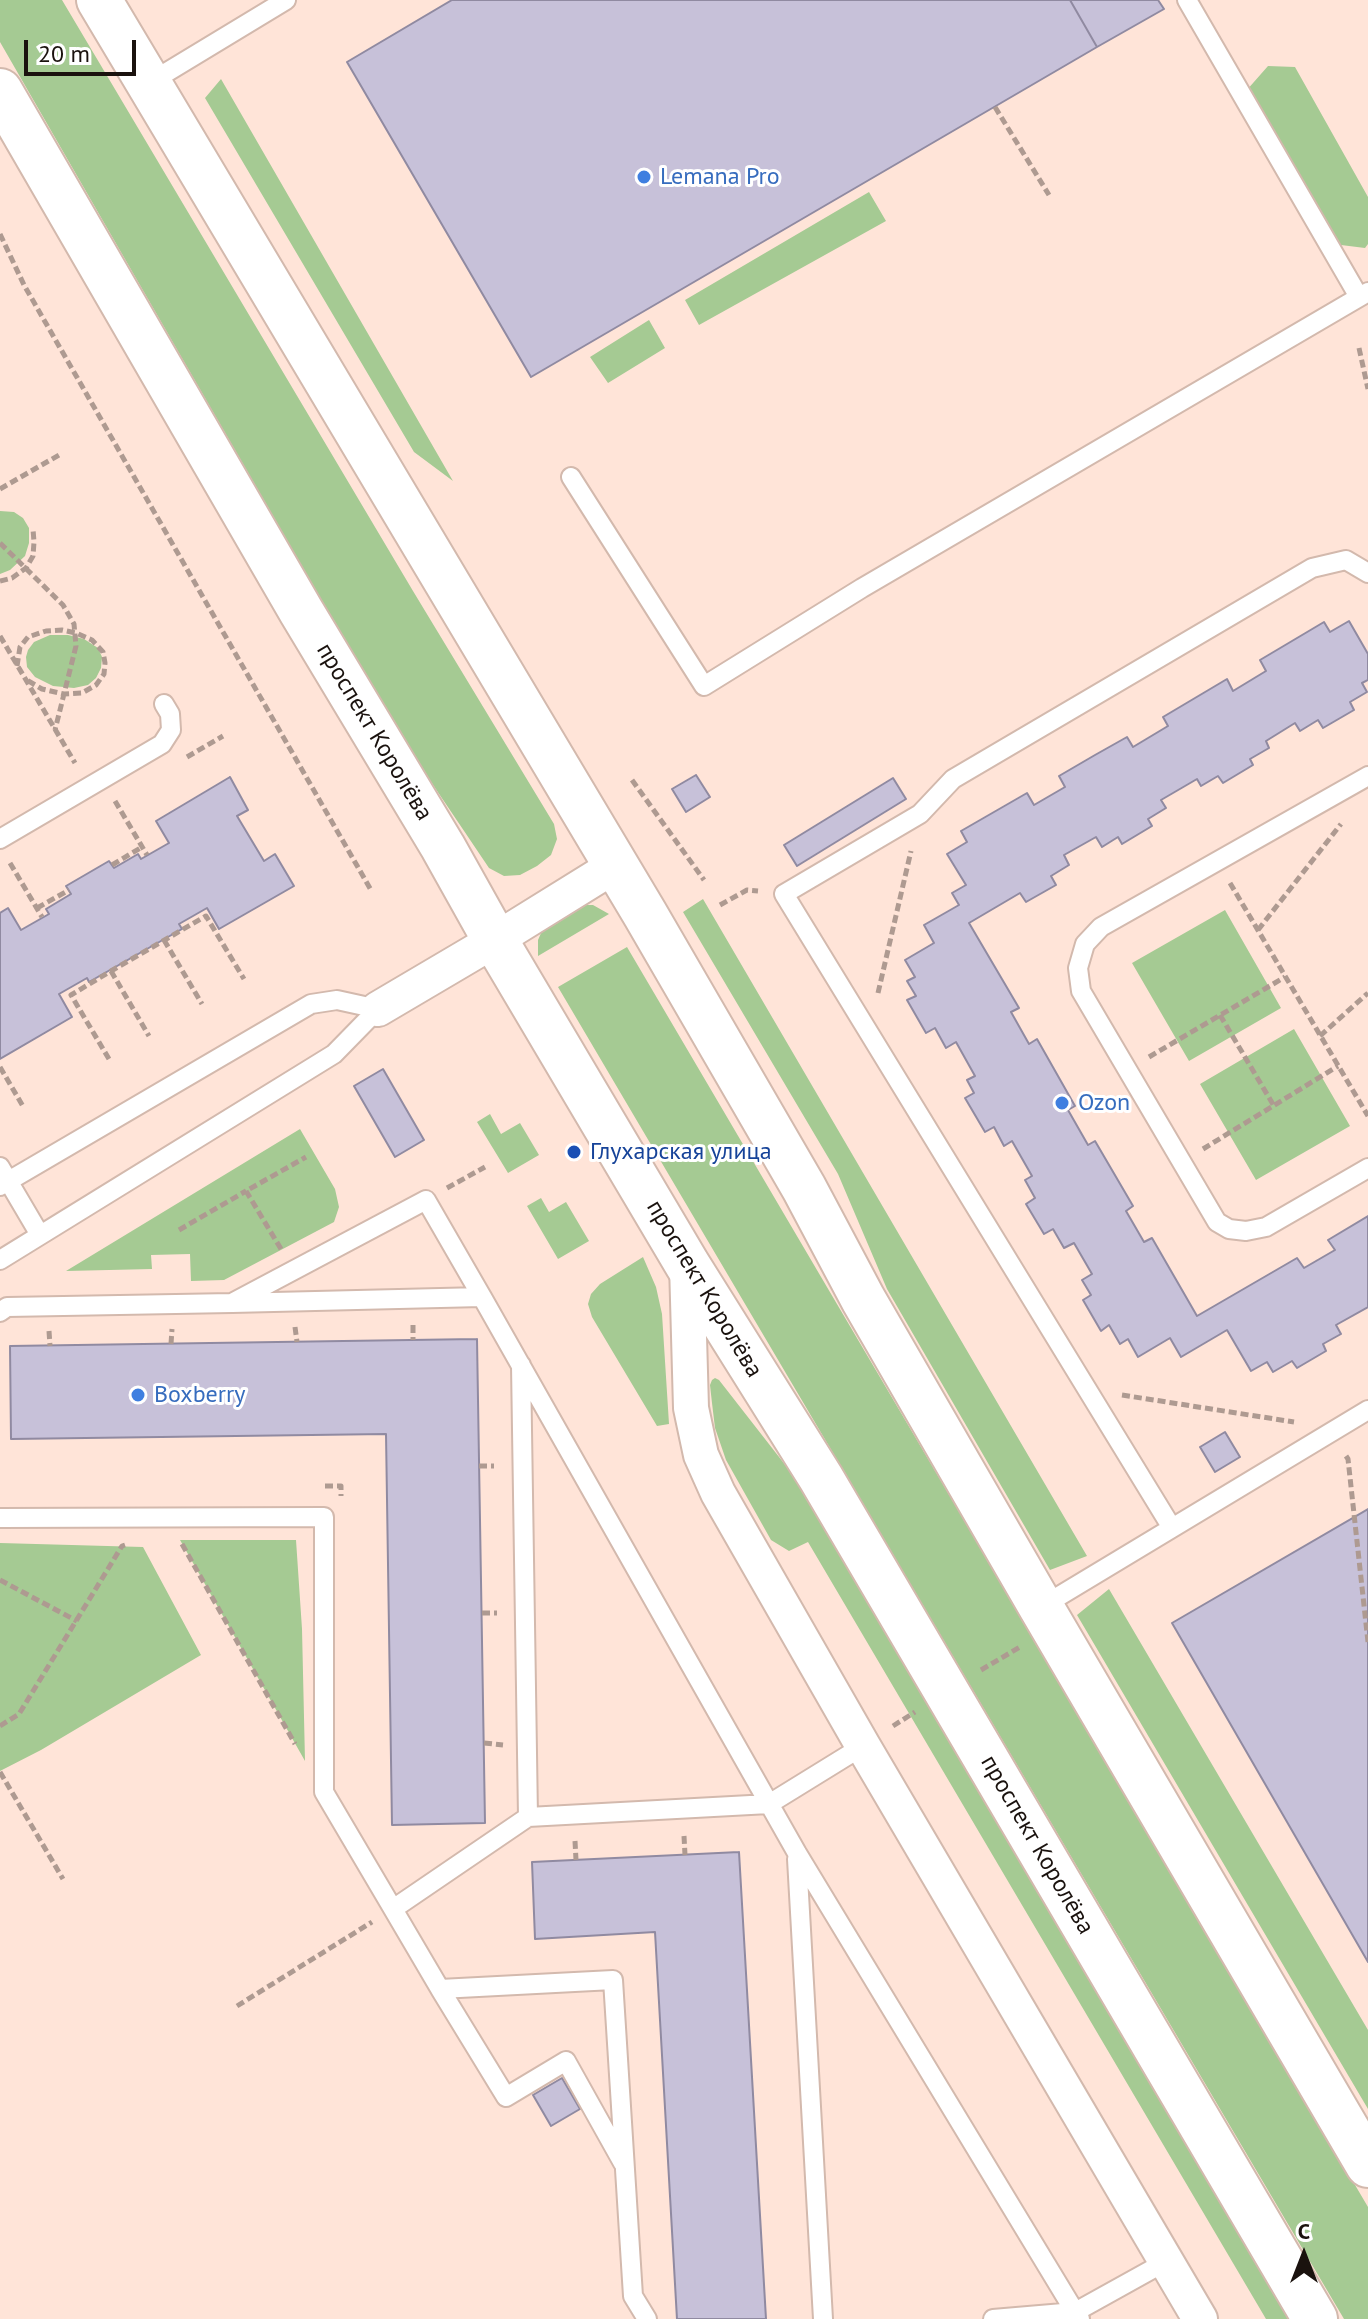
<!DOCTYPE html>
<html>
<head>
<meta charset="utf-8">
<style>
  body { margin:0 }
  #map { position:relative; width:1368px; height:2319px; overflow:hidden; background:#ffe4d8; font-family:"PT Sans",sans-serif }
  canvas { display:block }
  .north { position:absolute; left:1264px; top:2215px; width:80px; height:80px; -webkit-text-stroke:6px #fff; paint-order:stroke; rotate:0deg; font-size:22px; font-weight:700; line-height:32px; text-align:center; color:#1a120e }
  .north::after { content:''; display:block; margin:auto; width:28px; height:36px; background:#1a120e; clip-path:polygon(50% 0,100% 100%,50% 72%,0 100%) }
  .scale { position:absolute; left:24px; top:40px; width:112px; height:36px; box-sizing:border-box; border:4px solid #1a120e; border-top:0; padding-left:10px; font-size:24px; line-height:28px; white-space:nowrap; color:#1a120e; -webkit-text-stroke:6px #fff; paint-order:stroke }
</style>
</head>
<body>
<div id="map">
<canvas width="1368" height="2319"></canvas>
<div class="north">С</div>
<div class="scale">20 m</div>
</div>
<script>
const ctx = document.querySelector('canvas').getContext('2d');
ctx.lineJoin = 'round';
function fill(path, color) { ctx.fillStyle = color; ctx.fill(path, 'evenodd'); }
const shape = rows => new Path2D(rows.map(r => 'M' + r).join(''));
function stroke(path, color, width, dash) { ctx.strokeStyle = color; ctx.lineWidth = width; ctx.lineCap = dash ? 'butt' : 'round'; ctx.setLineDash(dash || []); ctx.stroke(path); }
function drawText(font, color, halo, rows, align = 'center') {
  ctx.font = font + ' "PT Sans",sans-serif'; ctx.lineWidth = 6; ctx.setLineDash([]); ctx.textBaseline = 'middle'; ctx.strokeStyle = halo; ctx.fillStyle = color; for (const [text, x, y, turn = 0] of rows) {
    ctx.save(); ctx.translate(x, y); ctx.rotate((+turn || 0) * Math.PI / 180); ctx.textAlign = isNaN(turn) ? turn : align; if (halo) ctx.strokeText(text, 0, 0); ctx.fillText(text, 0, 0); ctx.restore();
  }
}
fill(shape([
  [0,0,62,0,413,591,554,824,557,839,551,855,537,866,520,875,504,876,489,868,396,730,0,42],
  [1268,66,1295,67,1368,197,1368,244,1365,248,1333,244,1246,91],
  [221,79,453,481,414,452,205,98],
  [869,192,886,221,699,325,685,300],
  [649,320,665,348,608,383,590,357],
  [0,511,14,512,23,518,29,528,29,543,25,556,10,570,0,574],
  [50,635,68,635,84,639,98,648,102,657,101,668,96,678,88,685,74,688,53,686,35,677,27,667,26,657,28,650,34,642],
  [703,899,1087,1556,1050,1570,887,1289,838,1174,683,912],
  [575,905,593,905,609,914,538,956,538,940,545,924],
  [1225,910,1281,1008,1189,1061,1132,963],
  [627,947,1368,2207,1368,2319,1344,2319,558,987],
  [1294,1029,1350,1126,1256,1180,1200,1084],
  [490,1114,501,1134,520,1123,539,1155,508,1173,477,1122],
  [300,1129,335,1189,339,1207,334,1222,224,1280,191,1281,190,1254,151,1255,152,1269,66,1271],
  [541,1198,549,1212,566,1202,589,1241,558,1259,527,1206],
  [643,1257,656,1287,662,1314,669,1424,657,1426,592,1317,588,1304,591,1294,600,1284],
  [715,1378,719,1380,804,1489,1291,2319,1266,2319,808,1542,789,1551,771,1540,726,1460,715,1428,712,1403,710,1385,712,1380],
  [180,1540,296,1540,302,1629,305,1761],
  [0,1543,143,1547,201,1655,41,1750,0,1771],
  [1109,1589,1368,2030,1368,2109,1077,1615]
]), '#a5ca93');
const building = shape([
  [452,0,1070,0,1097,47,531,377,347,62,452,0],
  [1070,0,1158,0,1164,9,1097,47,1070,0],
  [1349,621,1368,654,1368,680,1362,683,1367,692,1350,702,1354,710,1323,728,1318,720,1300,731,1295,723,1266,741,1269,748,1250,759,1253,765,1223,783,1218,776,1201,786,1197,779,1161,800,1166,808,1148,819,1152,826,1122,844,1118,837,1102,847,1096,837,1064,855,1069,865,1051,876,1056,885,1026,902,1020,893,969,923,1019,1008,1011,1012,1029,1044,1037,1039,1075,1106,1068,1110,1088,1145,1095,1141,1133,1206,1126,1211,1144,1242,1152,1238,1197,1316,1297,1258,1304,1268,1335,1250,1328,1240,1368,1216,1368,1307,1336,1325,1341,1334,1323,1344,1326,1351,1297,1368,1292,1361,1273,1372,1267,1362,1251,1371,1227,1330,1181,1357,1170,1338,1138,1357,1128,1339,1120,1344,1109,1325,1101,1331,1083,1300,1091,1295,1082,1280,1092,1274,1074,1243,1064,1248,1053,1229,1044,1234,1026,1204,1035,1198,1025,1180,1032,1176,1012,1141,1004,1146,994,1127,985,1132,965,1098,974,1093,967,1080,975,1076,956,1042,946,1048,935,1028,926,1033,907,1000,916,996,907,981,915,977,905,960,934,943,924,925,959,905,952,893,966,885,947,854,967,842,961,831,1027,793,1034,805,1065,787,1059,776,1095,755,1127,737,1133,747,1168,726,1163,717,1227,679,1233,691,1266,671,1260,660,1324,622,1330,632,1349,621],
  [696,775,710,797,686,812,672,789,696,775],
  [230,777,248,810,237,816,264,861,275,854,294,886,219,929,207,908,179,924,182,929,89,982,87,978,59,994,72,1017,0,1059,0,913,8,908,21,930,49,914,46,909,71,894,66,886,109,861,114,868,138,854,141,859,169,843,156,821,230,777],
  [893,778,906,799,797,866,784,845,893,778],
  [383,1069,424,1140,395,1157,354,1086,383,1069],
  [477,1339,485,1823,392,1825,386,1434,11,1439,10,1346,477,1339],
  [1225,1432,1240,1457,1215,1472,1200,1447,1225,1432],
  [1368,1509,1368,1962,1172,1623,1368,1509],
  [739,1852,766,2319,677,2319,655,1932,535,1939,532,1862,739,1852],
  [562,2078,580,2109,551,2126,533,2095,562,2078]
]);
fill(building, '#c7c1d9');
stroke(building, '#908aa1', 2);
const lane = shape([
  [1187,0,1359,297],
  [149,83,286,0],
  [571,477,704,686,862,588,1368,292],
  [1368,776,1101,927,1085,944,1078,968,1081,991,1217,1222,1229,1229,1246,1231,1266,1227,1368,1168],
  [0,839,162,744,171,730,170,714,164,704],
  [0,1167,40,1235],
  [0,1186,311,1004,337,1000,378,1009],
  [0,1260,334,1054,378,1009],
  [482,1297,797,1853,1075,2312,993,2319],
  [0,1312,7,1307,232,1303,482,1297,426,1200,232,1303],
  [521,1365,528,1817],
  [0,1518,324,1517,324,1792,393,1909,528,1817,769,1804,863,1746],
  [1172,1528,784,894,920,814,953,779,1312,568,1346,560,1368,573],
  [1041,1607,1368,1410],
  [797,1859,823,2319],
  [393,1909,440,1989,613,1980,633,2296,647,2319],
  [440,1989,506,2097,566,2061,623,2163],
  [1080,2319,1075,2312,1167,2261]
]);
const street = shape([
  [378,1009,495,940,616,865],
  [687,1264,691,1408,701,1455,718,1493,863,1746,1200,2319]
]);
const secondary = shape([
  [99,0,645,914,804,1188,863,1299,1041,1607,1368,2165],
  [0,91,301,611,443,847,495,940,687,1264,821,1478,1315,2319]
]);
stroke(lane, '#d3b9ad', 22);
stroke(street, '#d3b9ad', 38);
stroke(secondary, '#d3b9ad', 48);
stroke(shape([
  [995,107,1049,195],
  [0,234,24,285,371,890],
  [1359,348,1368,389],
  [0,489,59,455],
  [0,543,63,605,74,624,76,646,55,730],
  [0,581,12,578,26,568,33,556,34,542,33,529],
  [0,636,75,763],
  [17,666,20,647,28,637,46,631,62,630,76,633,92,640,103,652,105,663,104,674,96,685,82,693,64,694,42,689,25,679],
  [187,757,223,736],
  [632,780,704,880],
  [115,801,147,855],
  [10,863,42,917],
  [112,865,142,847],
  [1230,883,1368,1116],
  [720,905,747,890,758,891],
  [37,908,69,890],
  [1258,930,1341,824],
  [164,940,202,1004],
  [111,971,149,1036],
  [878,993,911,851],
  [1220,1015,1274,1106],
  [1320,1036,1368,993],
  [1149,1057,1285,977],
  [109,1059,71,995,111,971,206,916,244,979],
  [0,1067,24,1108],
  [1203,1149,1338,1066],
  [447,1188,485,1167],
  [179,1230,246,1191],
  [281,1249,246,1191,306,1157],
  [413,1325,413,1340],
  [295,1327,297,1342],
  [49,1331,50,1346],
  [171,1344,172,1329],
  [1122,1395,1294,1422],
  [1346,1456,1348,1459,1368,1642],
  [479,1466,494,1466],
  [325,1486,341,1486,341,1496],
  [182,1544,295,1744],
  [0,1580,77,1621],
  [482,1613,497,1613],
  [981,1670,1020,1647],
  [0,1726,19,1714,122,1546,125,1545],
  [893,1726,915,1712],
  [484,1743,503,1745],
  [0,1772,63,1879],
  [684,1836,685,1855],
  [575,1841,576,1860],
  [237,2006,372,1922]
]), '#ae9a91', 5, [8, 4]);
stroke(lane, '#fff', 18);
stroke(street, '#fff', 34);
stroke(secondary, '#fff', 44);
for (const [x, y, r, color] of [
  [644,177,8,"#3f7fe0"],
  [1062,1103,8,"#3f7fe0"],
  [574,1152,8,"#1a4fb4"],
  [138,1395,8,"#3f7fe0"]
]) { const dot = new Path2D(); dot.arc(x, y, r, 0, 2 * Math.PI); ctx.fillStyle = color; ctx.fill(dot); stroke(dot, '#fff', 3); }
drawText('24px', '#366cbe', '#fff', [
  ["Lemana Pro",660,177],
  ["Ozon",1078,1103],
  ["Boxberry",154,1395]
], 'left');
drawText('24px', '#1a120e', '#fff', [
  ["проспект Королёва",374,732,59],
  ["проспект Королёва",704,1289,59],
  ["проспект Королёва",1037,1845,60]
]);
drawText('24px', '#164399', '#fff', [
  ["Глухарская улица",590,1152]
], 'left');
</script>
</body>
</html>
